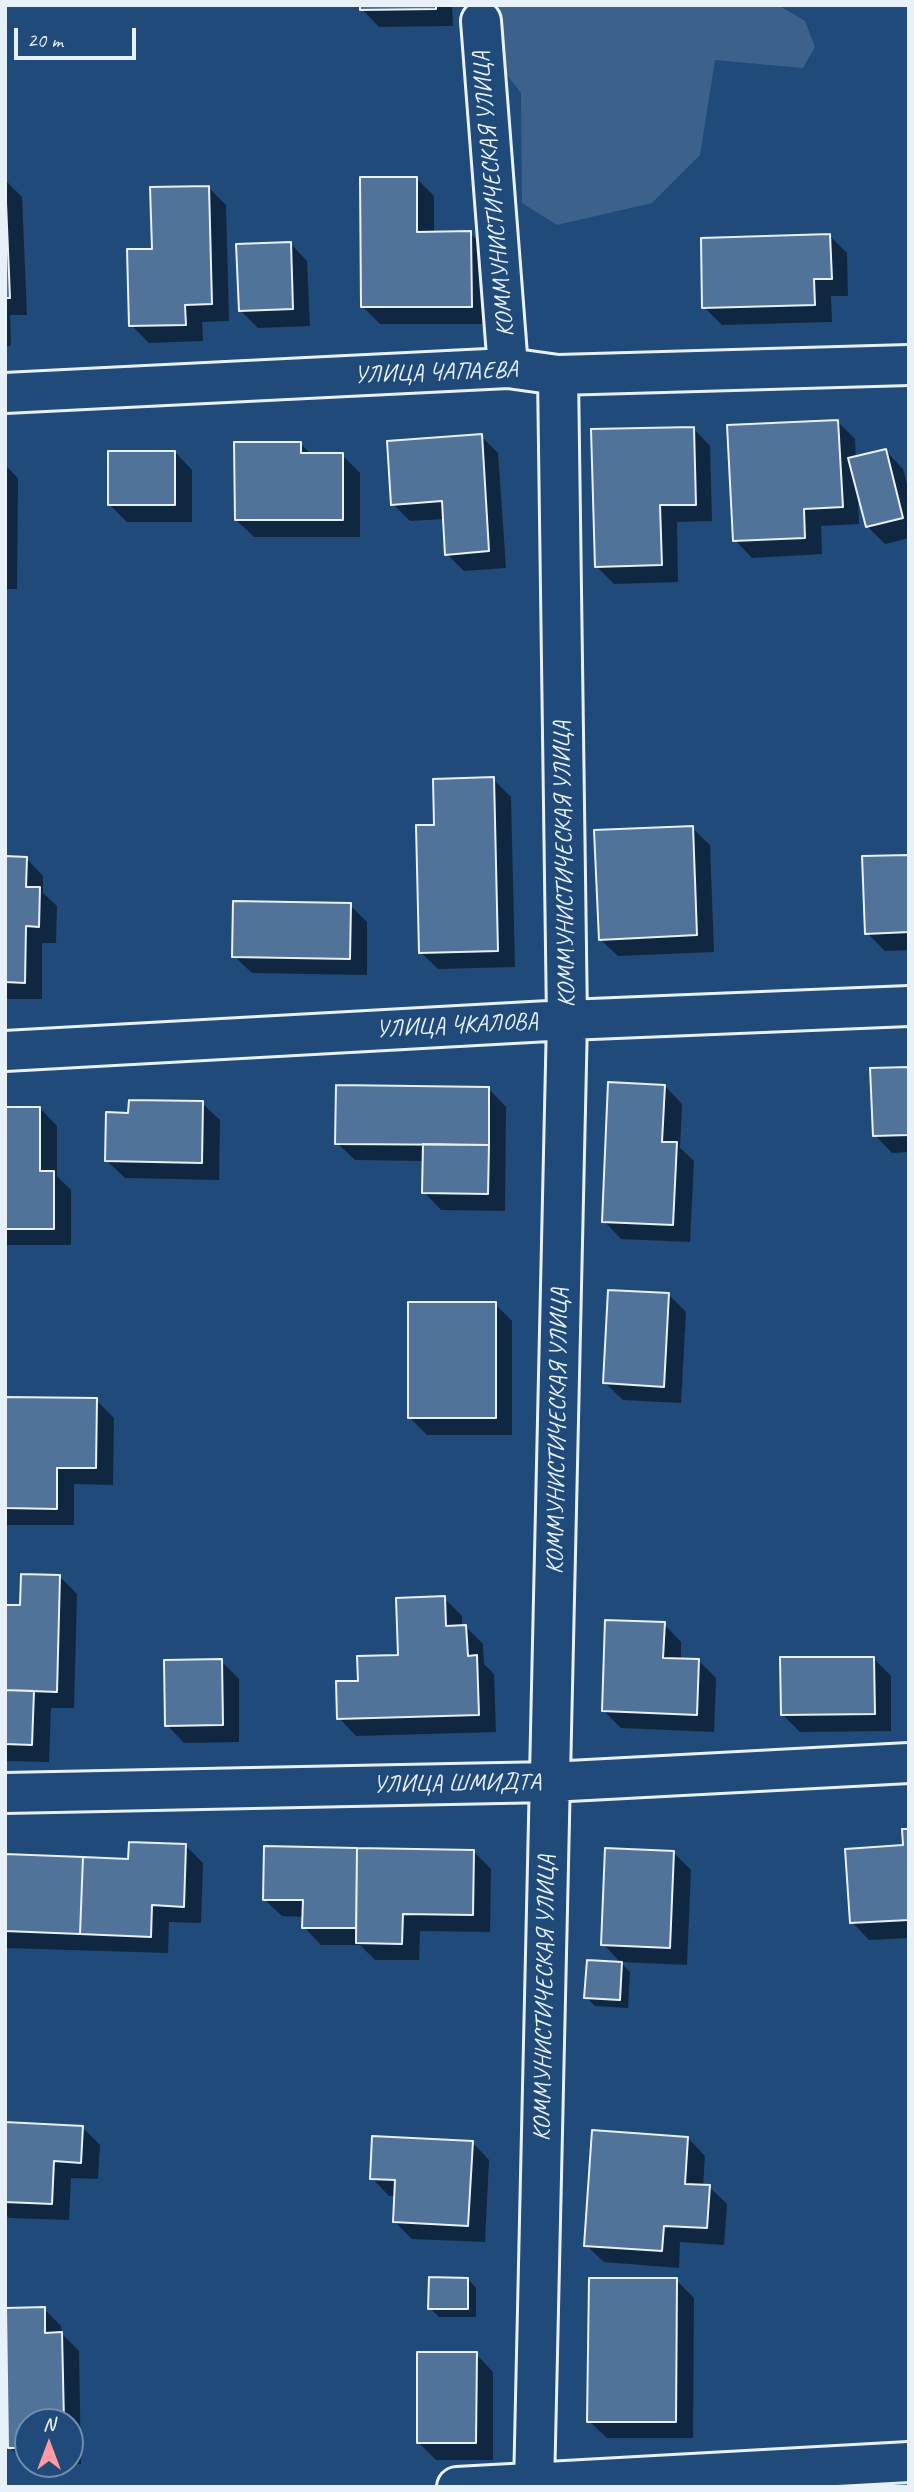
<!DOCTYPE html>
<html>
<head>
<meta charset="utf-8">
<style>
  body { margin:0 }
  #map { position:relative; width:914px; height:2492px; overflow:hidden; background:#1f4a7a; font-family:Caveat,sans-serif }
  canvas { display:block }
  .frame { position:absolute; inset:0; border:7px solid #e8f1f8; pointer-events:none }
  .north { position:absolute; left:14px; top:2408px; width:70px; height:70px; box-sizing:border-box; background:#1f4a7a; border:2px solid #6f8dac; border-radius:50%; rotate:0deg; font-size:19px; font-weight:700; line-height:28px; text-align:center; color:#e8f1f8 }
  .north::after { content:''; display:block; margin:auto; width:24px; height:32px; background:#ff9aa2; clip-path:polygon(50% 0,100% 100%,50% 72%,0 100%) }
  .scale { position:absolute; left:14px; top:28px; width:122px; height:32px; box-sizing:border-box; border:4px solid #e8f1f8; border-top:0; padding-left:9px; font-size:21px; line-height:24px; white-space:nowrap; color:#e8f1f8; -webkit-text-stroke:5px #1f4a7a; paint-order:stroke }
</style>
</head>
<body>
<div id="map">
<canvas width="914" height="2492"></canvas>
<div class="frame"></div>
<div class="north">N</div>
<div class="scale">20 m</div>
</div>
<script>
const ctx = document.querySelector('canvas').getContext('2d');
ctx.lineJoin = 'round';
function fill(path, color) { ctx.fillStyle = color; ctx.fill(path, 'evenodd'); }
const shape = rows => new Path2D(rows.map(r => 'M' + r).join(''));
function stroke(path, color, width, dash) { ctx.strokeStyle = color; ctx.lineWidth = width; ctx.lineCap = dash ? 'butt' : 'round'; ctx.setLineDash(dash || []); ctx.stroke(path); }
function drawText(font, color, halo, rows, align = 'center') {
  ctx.font = font + ' Caveat,sans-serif'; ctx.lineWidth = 5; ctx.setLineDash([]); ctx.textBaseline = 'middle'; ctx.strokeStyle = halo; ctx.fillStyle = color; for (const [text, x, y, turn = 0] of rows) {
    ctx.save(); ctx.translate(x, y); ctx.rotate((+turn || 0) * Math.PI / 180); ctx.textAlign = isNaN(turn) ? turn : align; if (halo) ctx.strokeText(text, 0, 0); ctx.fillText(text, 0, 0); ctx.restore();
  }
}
fill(shape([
  [493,5,778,5,805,21,815,47,803,68,715,60,700,155,652,203,557,225,522,203,521,93,498,63]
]), '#3c628c');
fill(shape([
  [362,5,452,5,453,26,379,27,362,9],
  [416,178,434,196,434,234,470,233,488,251,488,324,380,324,363,307],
  [5,180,22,197,27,315,10,315,11,346,5,346],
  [208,187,226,205,229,321,202,322,203,341,149,343,131,325,153,250],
  [830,236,847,253,848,296,831,296,832,322,722,325,704,307],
  [290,243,307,261,310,326,258,328,240,310],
  [838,422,855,439,856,458,886,451,903,469,909,491,909,538,885,544,867,526,860,497,858,497,859,524,821,526,822,554,752,558,735,540],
  [693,428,710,446,712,521,677,522,678,582,614,584,596,566],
  [481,436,498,453,506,568,464,571,447,554,445,519,410,521,393,504],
  [301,444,312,455,342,455,360,473,360,537,254,537,236,520],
  [175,452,192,470,192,522,127,522,110,505],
  [5,465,18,478,17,589,5,589],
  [493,779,511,797,515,967,438,969,420,952],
  [692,828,710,845,714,952,618,956,600,939],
  [909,856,909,950,885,951,867,933],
  [5,858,26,858,43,876,43,893,57,906,56,943,42,943,42,999,5,999],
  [350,905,367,922,367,975,252,973,234,956],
  [909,1068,909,1152,892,1153,875,1135],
  [665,1086,682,1104,680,1148,694,1161,690,1242,621,1239,604,1221],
  [489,1089,506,1107,505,1211,441,1210,424,1192,424,1161,355,1160,337,1143],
  [202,1103,220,1120,219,1180,125,1178,107,1161,130,1115],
  [5,1108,40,1108,57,1126,57,1176,71,1190,71,1245,5,1245],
  [669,1295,686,1312,681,1403,623,1400,605,1383],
  [495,1304,512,1321,512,1435,427,1435,410,1418],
  [5,1399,96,1400,114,1418,113,1485,74,1484,74,1525,5,1525],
  [60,1577,77,1594,74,1708,51,1708,49,1762,5,1761,5,1606,22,1607],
  [444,1598,462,1616,462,1627,466,1627,483,1644,484,1664,494,1674,496,1732,356,1736,339,1718,360,1682,399,1656],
  [664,1624,681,1642,681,1660,698,1660,716,1678,714,1732,621,1728,604,1711],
  [873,1658,891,1676,891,1731,800,1732,782,1714],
  [221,1661,239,1679,239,1742,184,1743,167,1725],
  [909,1830,909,1938,869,1940,852,1922,905,1847],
  [186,1846,203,1863,201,1923,169,1922,168,1953,5,1948,5,1856,130,1860],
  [265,1848,473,1851,491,1869,490,1932,420,1931,419,1960,375,1960,360,1945,321,1945,304,1927,304,1917,282,1916,264,1899],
  [674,1853,691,1870,687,1965,620,1962,603,1944],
  [622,1964,630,1972,628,2008,595,2006,586,1997],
  [5,2123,82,2127,100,2145,98,2179,71,2178,69,2220,9,2218,5,2214],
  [688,2138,705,2156,703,2187,709,2187,727,2204,724,2245,680,2242,679,2268,604,2262,586,2245],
  [472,2142,489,2160,485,2242,412,2239,395,2222,396,2196,389,2196,372,2178],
  [468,2279,476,2288,476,2317,439,2317,430,2308],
  [676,2280,694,2298,693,2438,607,2438,589,2421],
  [44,2309,61,2326,62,2334,79,2351,81,2464,70,2464,70,2422,28,2422,28,2464,68,2464,28,2465,10,2448],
  [476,2354,493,2372,493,2460,436,2460,418,2442]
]), '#0007');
const building = shape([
  [360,5,436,5,436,9,360,10,360,5],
  [360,177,417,177,417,232,471,231,472,307,361,307,360,177],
  [5,179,10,298,5,298,5,179],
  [209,186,212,304,185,305,186,325,129,326,127,249,152,249,150,187,209,186],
  [830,234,832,279,814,279,815,305,702,308,701,238,830,234],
  [291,242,293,309,239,311,236,244,291,242],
  [838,420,843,507,804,509,805,538,733,541,727,425,838,420],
  [694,427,696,505,660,505,662,565,595,567,591,429,694,427],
  [482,434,489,551,445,555,442,501,391,505,387,441,482,434],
  [234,442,301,442,301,453,343,453,343,520,235,520,234,442],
  [886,449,903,518,866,527,848,458,886,449],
  [108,451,175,451,175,505,108,505,108,451],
  [494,777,498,951,419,953,416,825,434,825,433,779,494,777],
  [693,826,697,935,599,940,594,830,693,826],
  [909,855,909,932,865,934,862,856,909,855],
  [5,856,27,857,26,887,40,887,39,927,26,926,25,983,5,982,5,856],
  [233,901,351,903,350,959,232,957,233,901],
  [909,1067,909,1135,873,1136,870,1068,909,1067],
  [608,1082,665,1085,662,1142,677,1142,673,1225,602,1222,608,1082],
  [336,1085,489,1087,489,1145,335,1144,336,1085],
  [129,1100,203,1101,202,1163,105,1161,106,1112,128,1113,129,1100],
  [5,1107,40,1107,40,1171,54,1171,54,1229,5,1229,5,1107],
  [423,1144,489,1145,488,1194,422,1193,423,1144],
  [608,1290,669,1293,664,1387,603,1383,608,1290],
  [408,1302,496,1302,496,1418,408,1418,408,1302],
  [5,1397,97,1398,96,1468,57,1468,57,1509,5,1508,5,1397],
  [21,1574,60,1575,57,1692,5,1690,5,1605,20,1605,21,1574],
  [445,1596,446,1626,466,1625,468,1656,477,1655,479,1715,337,1719,336,1681,358,1681,357,1656,398,1655,396,1598,445,1596],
  [605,1620,665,1622,663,1658,699,1659,697,1715,602,1711,605,1620],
  [780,1657,874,1657,875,1714,781,1715,780,1657],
  [222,1659,223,1725,165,1726,164,1660,222,1659],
  [5,1690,34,1691,32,1745,5,1744,5,1690],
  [902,1829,909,1829,909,1920,850,1923,845,1849,903,1845,902,1829],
  [129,1842,186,1844,184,1907,152,1905,151,1937,80,1934,83,1857,128,1859,129,1842],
  [264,1846,357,1848,356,1928,302,1928,303,1900,263,1900,264,1846],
  [357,1848,474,1850,473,1915,403,1914,402,1944,356,1943,357,1848],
  [605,1848,674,1851,670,1948,601,1945,605,1848],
  [5,1854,83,1857,80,1934,5,1931,5,1854],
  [587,1960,622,1962,620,2000,584,1998,587,1960],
  [5,2122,83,2126,81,2163,54,2161,52,2204,5,2202,5,2122],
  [592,2130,688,2137,685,2184,710,2185,707,2228,664,2226,662,2251,584,2246,592,2130],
  [372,2136,473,2141,468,2226,393,2222,395,2180,370,2179,372,2136],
  [429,2277,468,2278,468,2309,428,2309,429,2277],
  [589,2278,677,2278,676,2422,587,2422,589,2278],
  [45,2307,45,2333,62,2332,64,2422,28,2422,28,2448,8,2448,6,2308,45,2307],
  [417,2352,477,2352,476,2443,417,2443,417,2352]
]);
fill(building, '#517399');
stroke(building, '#e8f1f8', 2);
const minor = shape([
  [481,21,508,368],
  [5,393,508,368,558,375,909,365],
  [5,1051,567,1020,909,1006],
  [5,1793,550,1782,909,1763],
  [457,2487,909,2462],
  [534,2487,567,1020,558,375]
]);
stroke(minor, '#e8f1f8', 44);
stroke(minor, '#1f4a7a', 38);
drawText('24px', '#e8f1f8', '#1f4a7a', [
  ["КОММУНИСТИЧЕСКАЯ УЛИЦА",494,194,-95],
  ["УЛИЦА ЧАПАЕВА",436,373,-2],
  ["КОММУНИСТИЧЕСКАЯ УЛИЦА",565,864,-91],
  ["УЛИЦА ЧКАЛОВА",457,1026,-3],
  ["КОММУНИСТИЧЕСКАЯ УЛИЦА",558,1431,-89],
  ["УЛИЦА ШМИДТА",457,1784,-1],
  ["КОММУНИСТИЧЕСКАЯ УЛИЦА",545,1998,-89]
]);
</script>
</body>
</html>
